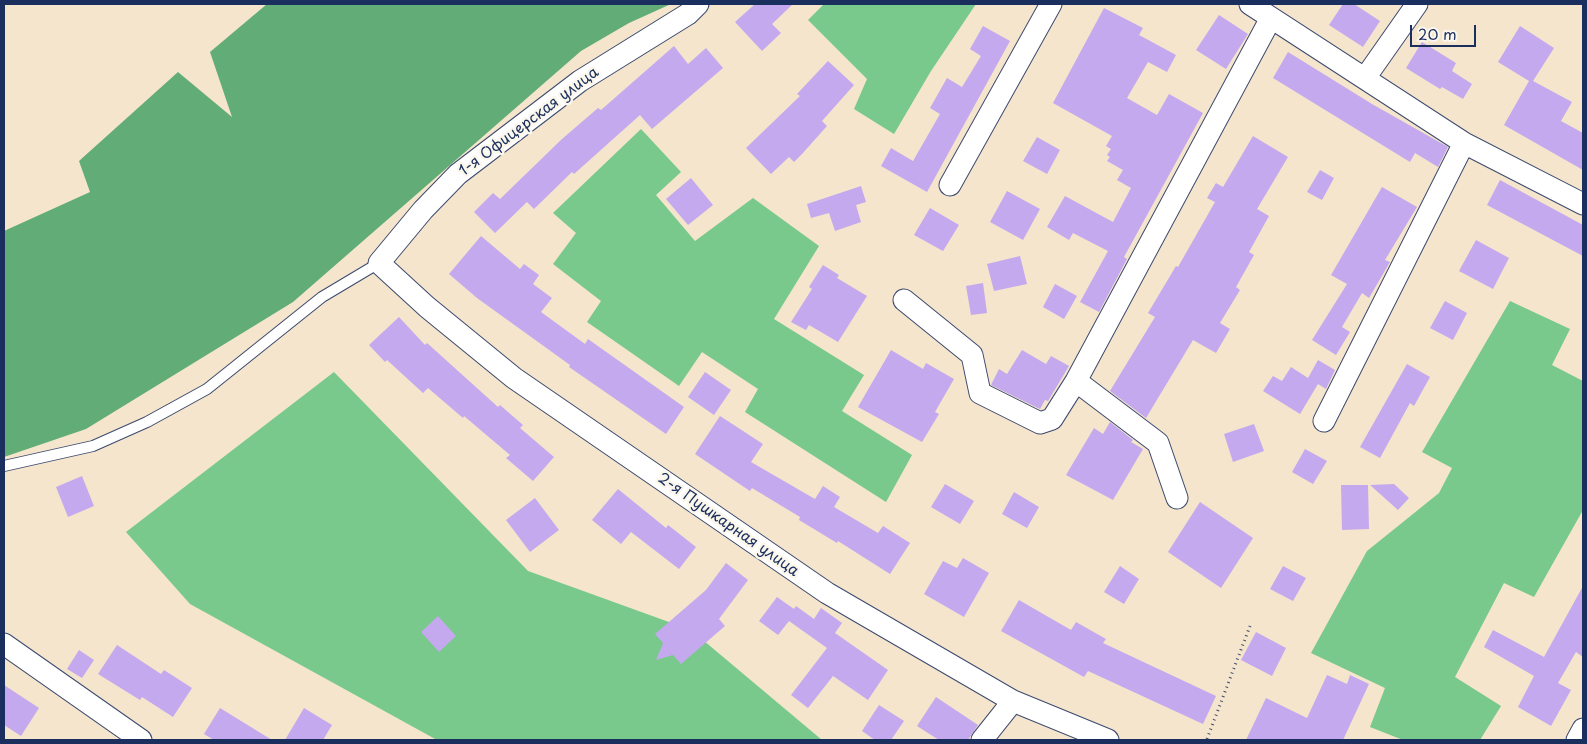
<!DOCTYPE html>
<html>
<head>
<meta charset="utf-8">
<style>
  body { margin:0 }
  #map { position:relative; width:1587px; height:744px; overflow:hidden; background:#f4e5cc; font-family:"Playpen Sans",sans-serif }
  canvas { display:block }
  .frame { position:absolute; inset:0; border:5px solid #1b2f5e; pointer-events:none }
  .scale { position:absolute; left:1410px; top:25px; width:66px; height:22px; box-sizing:border-box; border:2px solid #1b2f5e; border-top:0; padding-left:6px; font-size:15px; line-height:18px; white-space:nowrap; color:#1b2f5e; -webkit-text-stroke:4px #fbf7ec; paint-order:stroke }
</style>
</head>
<body>
<div id="map">
<canvas width="1587" height="744"></canvas>
<div class="frame"></div>
<div class="scale">20 m</div>
</div>
<script>
const ctx = document.querySelector('canvas').getContext('2d');
ctx.lineJoin = 'round';
function fill(path, color) { ctx.fillStyle = color; ctx.fill(path, 'evenodd'); }
const shape = rows => new Path2D(rows.map(r => 'M' + r).join(''));
function stroke(path, color, width, dash) { ctx.strokeStyle = color; ctx.lineWidth = width; ctx.lineCap = dash ? 'butt' : 'round'; ctx.setLineDash(dash || []); ctx.stroke(path); }
function drawText(font, color, halo, rows, align = 'center') {
  ctx.font = font + ' "Playpen Sans",sans-serif'; ctx.lineWidth = 5; ctx.setLineDash([]); ctx.textBaseline = 'middle'; ctx.strokeStyle = halo; ctx.fillStyle = color; for (const [text, x, y, turn = 0] of rows) {
    ctx.save(); ctx.translate(x, y); ctx.rotate((+turn || 0) * Math.PI / 180); ctx.textAlign = isNaN(turn) ? turn : align; if (halo) ctx.strokeText(text, 0, 0); ctx.fillText(text, 0, 0); ctx.restore();
  }
}
fill(shape([
  [824,4,976,4,931,71,894,134,854,109,867,79,808,20],
  [641,129,681,172,656,195,695,241,753,198,819,246,774,319,864,375,842,411,912,455,886,502,745,412,758,389,702,352,679,386,587,322,601,301,553,264,576,233,553,213],
  [1510,301,1570,329,1552,365,1583,381,1583,510,1534,597,1504,583,1455,677,1501,706,1480,740,1403,740,1370,727,1385,688,1311,653,1367,551,1439,493,1452,468,1422,452],
  [334,372,528,571,691,630,822,740,437,740,190,604,126,532]
]), '#78c98b');
fill(shape([
  [267,4,671,4,629,23,581,51,293,302,86,429,4,457,4,231,90,192,79,161,178,72,232,117,210,52]
]), '#62ad77');
fill(shape([
  [755,4,793,4,772,24,781,33,762,51,735,22],
  [1343,4,1354,4,1380,21,1363,47,1329,25],
  [1104,8,1143,28,1139,35,1176,55,1167,72,1148,62,1127,98,1157,115,1169,94,1203,113,1124,257,1127,259,1099,312,1080,302,1108,251,1073,233,1069,240,1047,227,1065,196,1113,222,1131,188,1117,180,1123,170,1107,161,1110,157,1107,155,1111,149,1106,146,1112,136,1053,103],
  [1219,15,1248,34,1226,69,1196,50],
  [983,26,1010,41,927,192,881,166,891,148,913,161,940,114,930,108,947,78,962,87,981,56,970,49],
  [1520,26,1554,48,1533,81,1572,102,1561,121,1583,133,1583,170,1504,125,1529,81,1498,62],
  [1422,42,1456,63,1452,71,1472,84,1463,99,1442,87,1440,89,1406,68],
  [674,46,688,64,706,48,723,68,652,129,640,115,574,174,572,172,534,209,527,202,495,233,474,212,493,193,500,199,562,139,598,108,601,110],
  [1288,52,1372,104,1448,147,1438,167,1415,153,1410,162,1273,78],
  [828,61,854,85,822,121,827,126,802,154,794,162,789,157,771,174,746,148,800,96,797,94],
  [1253,136,1288,157,1257,209,1269,216,1249,252,1254,255,1236,287,1240,290,1220,323,1230,329,1216,353,1193,340,1146,418,1110,391,1155,317,1148,313,1176,266,1178,267,1215,202,1207,198,1216,183,1223,187],
  [1037,137,1060,150,1047,174,1023,161],
  [1320,170,1334,178,1322,200,1307,192],
  [691,178,713,205,688,225,666,199],
  [1500,180,1583,225,1583,256,1487,205],
  [861,186,866,202,856,205,861,222,835,231,829,213,811,218,807,204],
  [1382,187,1417,207,1385,260,1390,262,1369,298,1362,293,1342,327,1350,332,1336,355,1312,340,1347,284,1331,275],
  [1007,191,1040,209,1023,240,990,222],
  [930,208,959,225,943,251,914,235],
  [481,236,520,269,524,264,539,275,533,284,552,298,541,312,585,344,588,339,684,407,666,434,569,367,570,365,477,298,449,274],
  [1476,240,1509,258,1493,289,1459,271],
  [1020,256,1027,284,994,291,987,264],
  [823,265,839,275,837,278,867,296,838,342,809,325,806,330,791,322,812,289,809,287],
  [983,283,987,313,971,315,966,286],
  [1055,284,1077,296,1064,319,1043,307],
  [1445,301,1467,313,1453,340,1430,328],
  [399,317,425,345,427,343,498,407,500,405,523,425,520,428,554,457,533,481,506,458,510,455,464,416,463,418,428,388,423,393,387,360,385,362,369,345],
  [891,350,923,369,926,363,954,379,935,412,939,414,922,442,858,407],
  [1022,350,1046,364,1051,356,1069,366,1048,401,1045,400,1040,409,991,385,999,369,1007,374],
  [1318,360,1335,370,1326,389,1318,384,1300,414,1263,391,1273,376,1282,381,1291,367,1308,378],
  [1407,364,1430,377,1414,406,1410,403,1380,458,1360,447],
  [705,372,731,390,714,415,688,397],
  [720,416,763,444,751,462,815,499,823,486,840,497,834,507,878,533,883,526,910,543,890,574,838,541,837,543,799,520,800,517,752,488,750,491,695,454],
  [1110,422,1133,440,1131,442,1143,449,1113,500,1066,475,1094,428,1103,434],
  [1254,424,1264,451,1233,462,1224,434],
  [1305,449,1327,461,1313,484,1292,472],
  [82,476,94,506,68,517,56,487],
  [945,484,974,501,960,524,931,507],
  [1394,484,1409,498,1398,510,1370,485],
  [1341,485,1368,485,1369,529,1342,530],
  [618,489,666,528,668,525,696,547,679,569,631,532,621,544,592,520],
  [1014,492,1039,507,1027,528,1002,514],
  [535,498,559,530,530,552,506,520],
  [1200,502,1253,538,1221,588,1168,552],
  [963,558,989,573,964,617,924,594,943,561,957,568],
  [726,563,748,580,719,619,725,626,681,664,673,655,656,660,663,643,655,634,706,590],
  [1120,566,1139,579,1124,604,1104,592],
  [1283,566,1306,578,1293,601,1270,589],
  [1583,586,1583,657,1576,652,1558,683,1571,690,1551,726,1518,707,1534,676,1484,647,1493,630,1544,657],
  [777,597,794,609,796,606,814,619,821,608,842,623,835,633,888,670,868,700,833,676,808,708,791,695,827,648,789,621,778,635,759,621],
  [1019,600,1071,630,1076,622,1106,639,1103,643,1216,696,1203,724,1088,671,1084,677,1001,631],
  [438,616,456,636,439,652,421,632],
  [1256,632,1286,648,1272,676,1241,660],
  [117,645,161,674,164,670,192,688,173,717,142,697,140,700,98,674],
  [79,650,94,660,82,678,67,669],
  [1327,675,1347,684,1350,675,1369,684,1343,740,1246,740,1266,698,1307,718],
  [4,685,39,708,21,736,4,725],
  [936,697,978,725,968,740,939,740,917,726],
  [879,705,904,721,891,740,875,740,862,731],
  [220,708,272,740,214,740,204,734],
  [304,708,332,725,323,740,285,740]
]), '#c4a9ef');
const lane = shape([
  [4,466,93,446,147,422,207,389,322,297,379,263]
]);
const street = shape([
  [698,4,688,14,580,81,458,174,423,210,379,263,427,307,514,378,827,593,1013,701,1108,740],
  [1250,4,1464,143,1583,204],
  [1365,78,1417,4],
  [950,185,1051,4],
  [904,300,972,355,980,393,1040,423,1052,419,1076,381,1271,18],
  [1076,381,1158,443,1177,498],
  [1324,421,1464,143],
  [4,644,141,740],
  [982,740,1013,701],
  [1577,740,1583,729]
]);
stroke(lane, '#3c4a6e', 12);
stroke(street, '#3c4a6e', 23);
stroke(shape([
  [1207,739,1250,626]
]), '#3c4a6e', 3, [1, 4]);
stroke(lane, '#fff', 10);
stroke(street, '#fff', 21);
drawText('15px', '#1b2f5e', '#fbf7ec', [
  ["1-я Офицерская улица",529,122,-37],
  ["2-я Пушкарная улица",728,525,35]
]);
</script>
</body>
</html>
